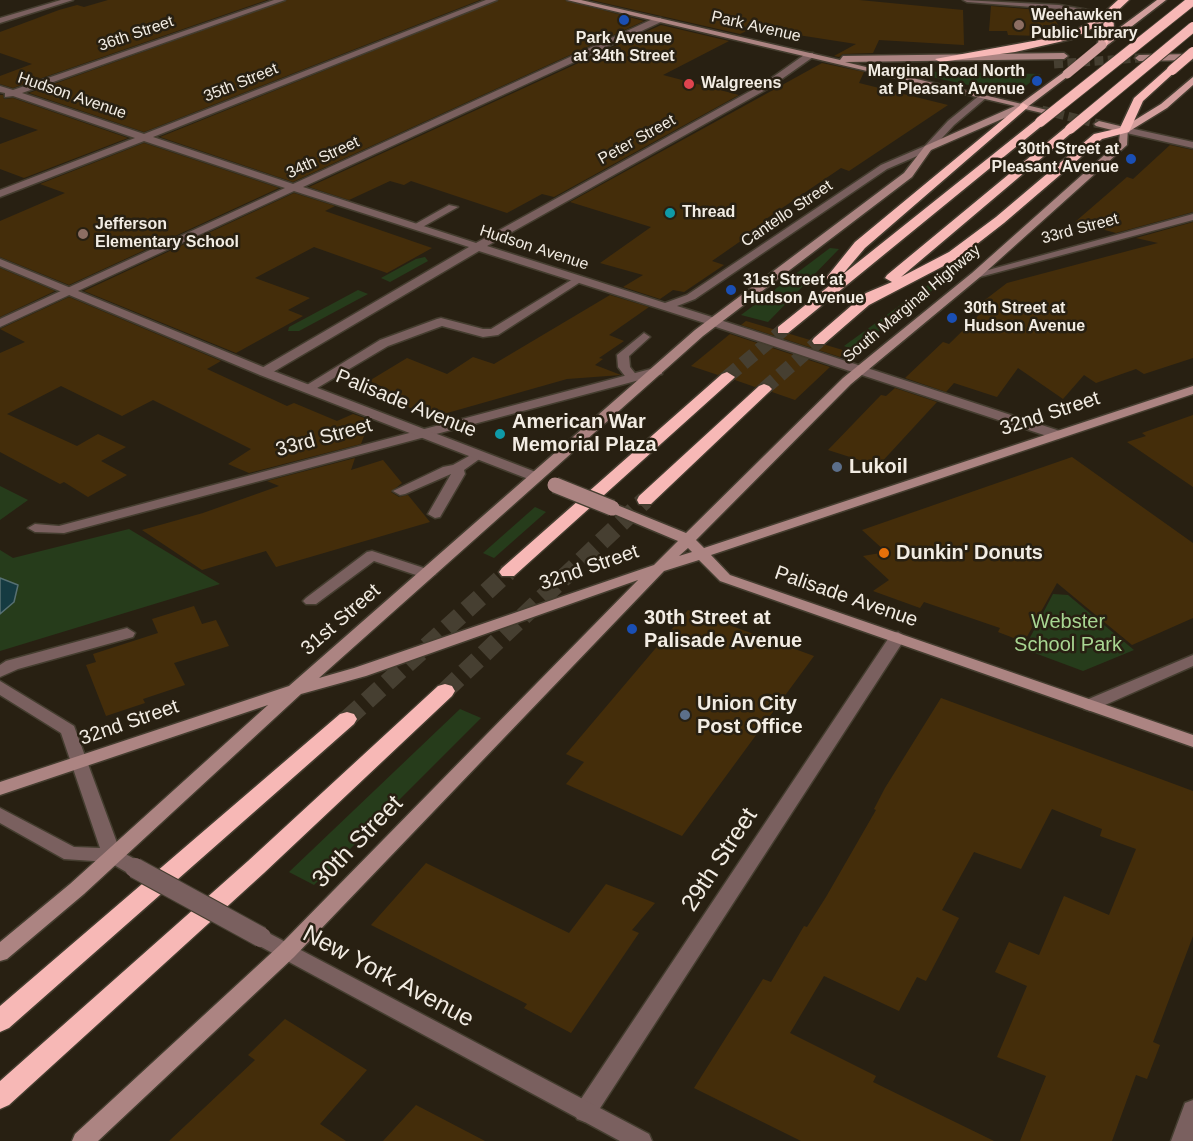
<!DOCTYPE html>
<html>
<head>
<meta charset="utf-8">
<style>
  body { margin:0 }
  canvas { display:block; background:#282012 }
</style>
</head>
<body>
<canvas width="1193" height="1141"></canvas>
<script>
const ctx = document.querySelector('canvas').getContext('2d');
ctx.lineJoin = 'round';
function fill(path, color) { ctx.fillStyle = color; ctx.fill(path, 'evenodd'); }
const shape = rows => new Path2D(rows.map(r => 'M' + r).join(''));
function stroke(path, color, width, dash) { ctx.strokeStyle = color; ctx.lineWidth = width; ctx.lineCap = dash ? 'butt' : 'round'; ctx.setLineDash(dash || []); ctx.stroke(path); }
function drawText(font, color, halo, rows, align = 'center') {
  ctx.font = font + ' Arial,sans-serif'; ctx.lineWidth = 5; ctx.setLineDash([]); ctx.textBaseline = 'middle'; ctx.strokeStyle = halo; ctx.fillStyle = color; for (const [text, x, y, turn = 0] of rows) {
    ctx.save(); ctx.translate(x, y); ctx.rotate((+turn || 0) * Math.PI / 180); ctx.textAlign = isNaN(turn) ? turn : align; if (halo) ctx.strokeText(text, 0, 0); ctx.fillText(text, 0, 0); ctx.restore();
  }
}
fill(shape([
  [904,71,1041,74,1014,95],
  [830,248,839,249,768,322,741,315],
  [425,257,428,261,390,282,381,278,416,259],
  [939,277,946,280,854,350,844,346],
  [358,290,368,294,299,331,288,331,289,327],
  [0,486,28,500,0,520],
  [535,507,546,512,494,558,483,553],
  [129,529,220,584,0,651,0,550,13,558],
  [1053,594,1068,595,1134,650,1083,671,1024,649],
  [460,709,481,718,314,885,289,872]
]), '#263c1b');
const water = shape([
  [0,578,18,585,14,602,0,614,0,578]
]);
fill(water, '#153b42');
stroke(water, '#577072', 1.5);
fill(shape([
  [108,0,267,0,13,88,0,84,0,76,32,64,0,53,0,32,59,10,77,5,84,7],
  [287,0,480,0,144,132,29,93],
  [499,0,565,0,644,21,293,182,160,137],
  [591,0,859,0,963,10,964,45,879,40,873,53,843,54,839,57,834,56,856,44,753,28,740,34],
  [991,6,1051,11,1058,25,1043,25,1046,32,1038,32,1040,36,1008,35,1007,31,989,31],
  [661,25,729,41,663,75,739,95,554,197,542,194,507,213,411,181,404,185,390,181,349,200,309,187],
  [822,63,864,72,859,83,948,105,849,171,841,168,763,221,768,222,712,261,724,265,684,292,673,290,660,299,623,287,643,275,600,263,651,227,570,202],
  [0,95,3,95,4,99,13,98,128,138,24,178,0,169,0,144,38,130,0,117],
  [144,143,279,188,69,285,0,257,0,221,65,193,40,184],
  [1170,145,1193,150,1193,212,1116,233,1075,222,1127,177,1133,179],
  [294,193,335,206,325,211,432,248,387,273,314,247,255,278,310,298,288,310,303,316,236,353,84,291],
  [1193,222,1193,358,1144,374,1136,369,1096,383,1084,375,1063,399,1018,368,997,397,954,383,946,392,905,378,943,342,949,344,985,309,977,306,1007,283,1158,243,1136,238],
  [0,268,55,291,0,317],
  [610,295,649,307,609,335,624,341,599,358,603,359,595,365,621,375,567,379,433,417,381,396,390,390,369,381,407,358,447,374,473,357,494,364],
  [69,297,221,361,207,369,287,406,294,403,337,421,353,414,370,420,361,444,249,473,228,464,251,449,153,400,122,416,61,386,7,414,77,446,98,434,126,447,101,461,127,475,88,497,64,482,60,484,0,452,0,353,25,342,0,329],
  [746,321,776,330,778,335,790,334,810,340,814,346,826,345,846,351,840,357,741,325],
  [730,334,830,367,795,400,772,392,774,387,765,382,755,387,735,380,736,375,728,370,718,375,691,366],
  [895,388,937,402,878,466,828,450,881,395,886,396],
  [1193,415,1193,487,1127,442,1146,436,1142,433],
  [1072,457,1193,543,1193,618,1132,645,1057,583,1024,642,998,632,1000,628,924,602,920,608,873,591,889,580,863,556,886,552,862,530],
  [355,458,351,470,383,460,402,483,391,492,399,497,408,495,430,522,276,567,266,551,202,570,142,530,203,513,279,486,267,481],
  [194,606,202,624,216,620,229,646,174,663,185,685,143,699,145,703,106,716,86,665,96,662,93,654,158,633,152,619],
  [688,610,814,656,682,836,566,784,584,762,566,754],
  [941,698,1193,791,1193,936,1153,1042,1160,1045,1147,1079,1136,1075,1112,1141,1020,1141,1046,1076,997,1057,1027,986,995,972,1009,942,1039,955,1064,896,1109,915,1136,849,1100,836,1102,829,1052,809,1021,869,974,852,942,910,959,918,926,981,917,977,899,1011,824,976,790,1033,876,1076,873,1082,994,1141,801,1141,694,1088,763,979,771,982,804,926,807,927,826,897,876,810,874,809,885,788],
  [426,863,569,933,606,884,655,903,632,930,639,933,571,1033,524,1008,527,1004,371,925],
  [285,1019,367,1070,320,1124,346,1141,169,1141,255,1060,248,1055],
  [416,1105,485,1141,383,1141]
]), '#442d0a');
stroke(shape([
  [1054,64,1139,58],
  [1042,110,1099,124]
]), '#463f31', 9, [9, 4.5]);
stroke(shape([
  [727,377,783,330],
  [764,389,819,341]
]), '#463f31', 14, [14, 7]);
stroke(shape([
  [445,691,645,500],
  [347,719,508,572]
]), '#463f31', 18, [18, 9]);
const service = shape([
  [449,205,458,207,419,229,410,227,449,205],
  [578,276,584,279,582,281,498,335,483,337,442,326,388,346,312,391,308,392,302,388,380,340,437,319,441,318,483,329,491,329,578,276],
  [644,333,650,337,629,356,630,367,638,377,632,381,628,380,618,367,617,355,644,333],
  [478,451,485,455,464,470,465,474,440,517,435,518,428,514,451,474,405,494,400,495,393,491,443,467,453,465,478,451],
  [372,551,433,571,436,574,428,579,374,561,316,604,306,604,303,601,306,598,367,552,372,551],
  [127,628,135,633,133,637,18,669,0,677,0,665,6,661,127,628]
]);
const minor = shape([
  [274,0,285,0,22,93,144,134,486,0,497,0,153,137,293,184,655,18,661,18,661,22,303,187,476,243,763,84,807,53,813,53,813,57,769,88,487,246,665,303,687,295,881,165,925,146,948,121,980,95,987,97,954,125,931,150,887,169,695,299,677,306,718,319,718,325,714,326,479,251,268,375,260,375,260,369,469,247,294,191,0,327,0,319,285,188,144,141,0,197,0,190,135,138,13,96,5,97,5,93,0,92,0,86,13,90,274,0],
  [963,0,1059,5,1112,14,1108,16,1059,9,967,2,963,0],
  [1193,214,1193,220,976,278,970,275,1193,214],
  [658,367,662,368,662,374,64,533,35,532,28,528,35,524,59,526,658,367],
  [898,632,906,637,593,1119,585,1122,577,1119,574,1112,577,1105,892,633,898,632],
  [1193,655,1193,666,1096,709,1090,711,1084,709,1082,705,1084,701,1193,655],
  [1193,1100,1193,1141,1171,1141,1185,1103,1193,1100]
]);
const tertiary = shape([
  [61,0,73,0,0,23,0,18,61,0],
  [1125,127,1193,142,1193,148,1122,132,1122,128,1125,127],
  [0,259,268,369,541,474,543,477,541,480,531,480,260,375,0,266,0,259],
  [714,318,1063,432,1065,435,1058,439,1053,438,710,325,710,319,714,318],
  [0,681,74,726,120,851,142,863,144,868,142,873,135,875,128,873,109,862,64,859,0,823,0,808,74,847,100,848,61,733,0,695,0,681],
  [261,929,649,1134,652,1141,620,1141,254,943,251,937,254,931,261,929]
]);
const secondary = shape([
  [567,0,581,0,840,60,843,56,1064,53,1068,56,1064,59,845,62,1047,110,1042,113,1025,109,931,150,912,177,703,336,319,678,354,668,654,565,678,541,607,511,605,508,607,505,617,505,686,533,843,378,972,273,1119,142,1120,132,1096,126,1094,124,1099,121,1128,128,1127,145,980,277,851,384,696,540,704,548,1193,386,1193,394,711,555,730,575,1193,735,1193,747,720,581,699,560,664,571,294,957,98,1141,72,1141,75,1134,280,945,638,580,366,676,301,694,84,894,7,959,0,961,0,942,70,884,268,705,0,795,0,782,289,686,695,330,904,173,925,146,1015,106,567,0],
  [688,548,692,552,679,556,688,548],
  [1193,54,1193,60,1139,61,1135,58,1139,55,1193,54]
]);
const primary = shape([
  [1157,0,1166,0,1105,47,1099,47,1099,43,1157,0],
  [1064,72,1071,74,1026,108,1020,108,1020,104,1064,72],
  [1193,77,1193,85,1167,108,1128,132,1122,132,1122,128,1161,104,1193,77]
]);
const motorway = shape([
  [1118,0,1129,0,1113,15,1114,28,1106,47,1097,45,1104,22,1072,39,1015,52,940,62,935,59,1066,35,1098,18,1118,0],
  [1168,68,1177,70,1143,101,1129,132,1102,139,1004,223,959,258,869,305,824,344,814,344,812,341,814,338,866,293,892,282,885,278,887,275,1066,127,1076,129,901,277,949,252,996,217,1094,134,1120,128,1134,98,1168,68],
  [1023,103,1028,106,1027,108,865,248,842,275,1036,120,1044,120,1044,124,788,333,778,333,778,327,834,282,826,278,855,242,1023,103],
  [727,372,735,377,732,380,514,576,502,576,499,572,502,568,722,374,727,372],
  [764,384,769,386,772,389,769,392,651,504,639,504,637,500,639,496,759,386,764,384],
  [445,684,452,686,455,691,452,696,264,873,9,1105,0,1109,0,1081,248,861,438,686,445,684],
  [347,712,354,714,357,719,354,724,9,1028,0,1032,0,1006,340,714,347,712]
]);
stroke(service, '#443d2f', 3);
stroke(minor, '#443d2f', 3);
stroke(tertiary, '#443d2f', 3);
stroke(secondary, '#443d2f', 3);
stroke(primary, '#443d2f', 3);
stroke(motorway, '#443d2f', 3);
fill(service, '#7a605f');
fill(minor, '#7a605f');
fill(tertiary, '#7a605f');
fill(secondary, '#ac8482');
fill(primary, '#d39f9d');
fill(motorway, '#f7b8b6');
const tertiaryBridge = shape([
  [135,868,261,937]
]);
const secondaryBridge = shape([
  [555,485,612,508]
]);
const primaryBridge = shape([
  [1067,74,1102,45]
]);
const motorwayBridge = shape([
  [1172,70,1193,52],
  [1040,122,1193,0],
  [1070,129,1193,27]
]);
stroke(tertiaryBridge, '#443d2f', 22, []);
stroke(secondaryBridge, '#443d2f', 18, []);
stroke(primaryBridge, '#443d2f', 10, []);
stroke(motorwayBridge, '#443d2f', 12, []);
stroke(tertiaryBridge, '#7a605f', 20);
stroke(secondaryBridge, '#ac8482', 15);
stroke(primaryBridge, '#d39f9d', 9);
stroke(motorwayBridge, '#f7b8b6', 10);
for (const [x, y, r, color] of [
  [624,20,6,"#1a4fb4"],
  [1019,25,6,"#8d6e63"],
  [1037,81,6,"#1a4fb4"],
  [689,84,6,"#e0444e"],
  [1131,159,6,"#1a4fb4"],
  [670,213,6,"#0f9aa8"],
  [83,234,6,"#8d6e63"],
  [731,290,6,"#1a4fb4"],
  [952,318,6,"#1a4fb4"],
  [500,434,6,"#0f9aa8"],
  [837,467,6,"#5c6f8a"],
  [884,553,6,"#e8710a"],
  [632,629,6,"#1a4fb4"],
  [685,715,6,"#5c6f8a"]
]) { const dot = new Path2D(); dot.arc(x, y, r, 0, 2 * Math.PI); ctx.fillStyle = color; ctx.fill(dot); stroke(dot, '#282012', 2); }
drawText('bold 16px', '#f2ece3', '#282012', [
  ["Weehawken",1031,16],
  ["Public Library",1031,34],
  ["Park Avenue",624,39,"center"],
  ["at 34th Street",624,57,"center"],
  ["Marginal Road North",1025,72,"right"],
  ["at Pleasant Avenue",1025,90,"right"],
  ["Walgreens",701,84],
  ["30th Street at",1119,150,"right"],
  ["Pleasant Avenue",1119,168,"right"],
  ["Thread",682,213],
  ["Jefferson",95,225],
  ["Elementary School",95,243],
  ["31st Street at",743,281],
  ["Hudson Avenue",743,299],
  ["30th Street at",964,309],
  ["Hudson Avenue",964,327]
], 'left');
drawText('16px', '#f2ece3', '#282012', [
  ["Park Avenue",756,27,13],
  ["36th Street",136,34,-19],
  ["35th Street",241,83,-22],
  ["Hudson Avenue",72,96,19],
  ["Peter Street",637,140,-29],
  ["34th Street",323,158,-25],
  ["Cantello Street",787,214,-34],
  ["33rd Street",1080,229,-15],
  ["Hudson Avenue",534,248,18],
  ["South Marginal Highway",912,304,-40]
]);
drawText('20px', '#f2ece3', '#282012', [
  ["Palisade Avenue",406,404,22],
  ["32nd Street",1050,414,-18],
  ["33rd Street",324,438,-15],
  ["32nd Street",589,568,-19],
  ["Palisade Avenue",846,597,19],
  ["31st Street",341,620,-41],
  ["32nd Street",129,723,-19]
]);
drawText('bold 20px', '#f2ece3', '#282012', [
  ["American War",512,422],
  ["Memorial Plaza",512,445],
  ["Lukoil",849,467],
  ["Dunkin' Donuts",896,553],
  ["30th Street at",644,618],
  ["Palisade Avenue",644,641],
  ["Union City",697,704],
  ["Post Office",697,727]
], 'left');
drawText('20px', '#a8d692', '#282012', [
  ["Webster",1068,622],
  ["School Park",1068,645]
]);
drawText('24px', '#f2ece3', '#282012', [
  ["30th Street",358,842,-46],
  ["29th Street",720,860,-57],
  ["New York Avenue",388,977,28]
]);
</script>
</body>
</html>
